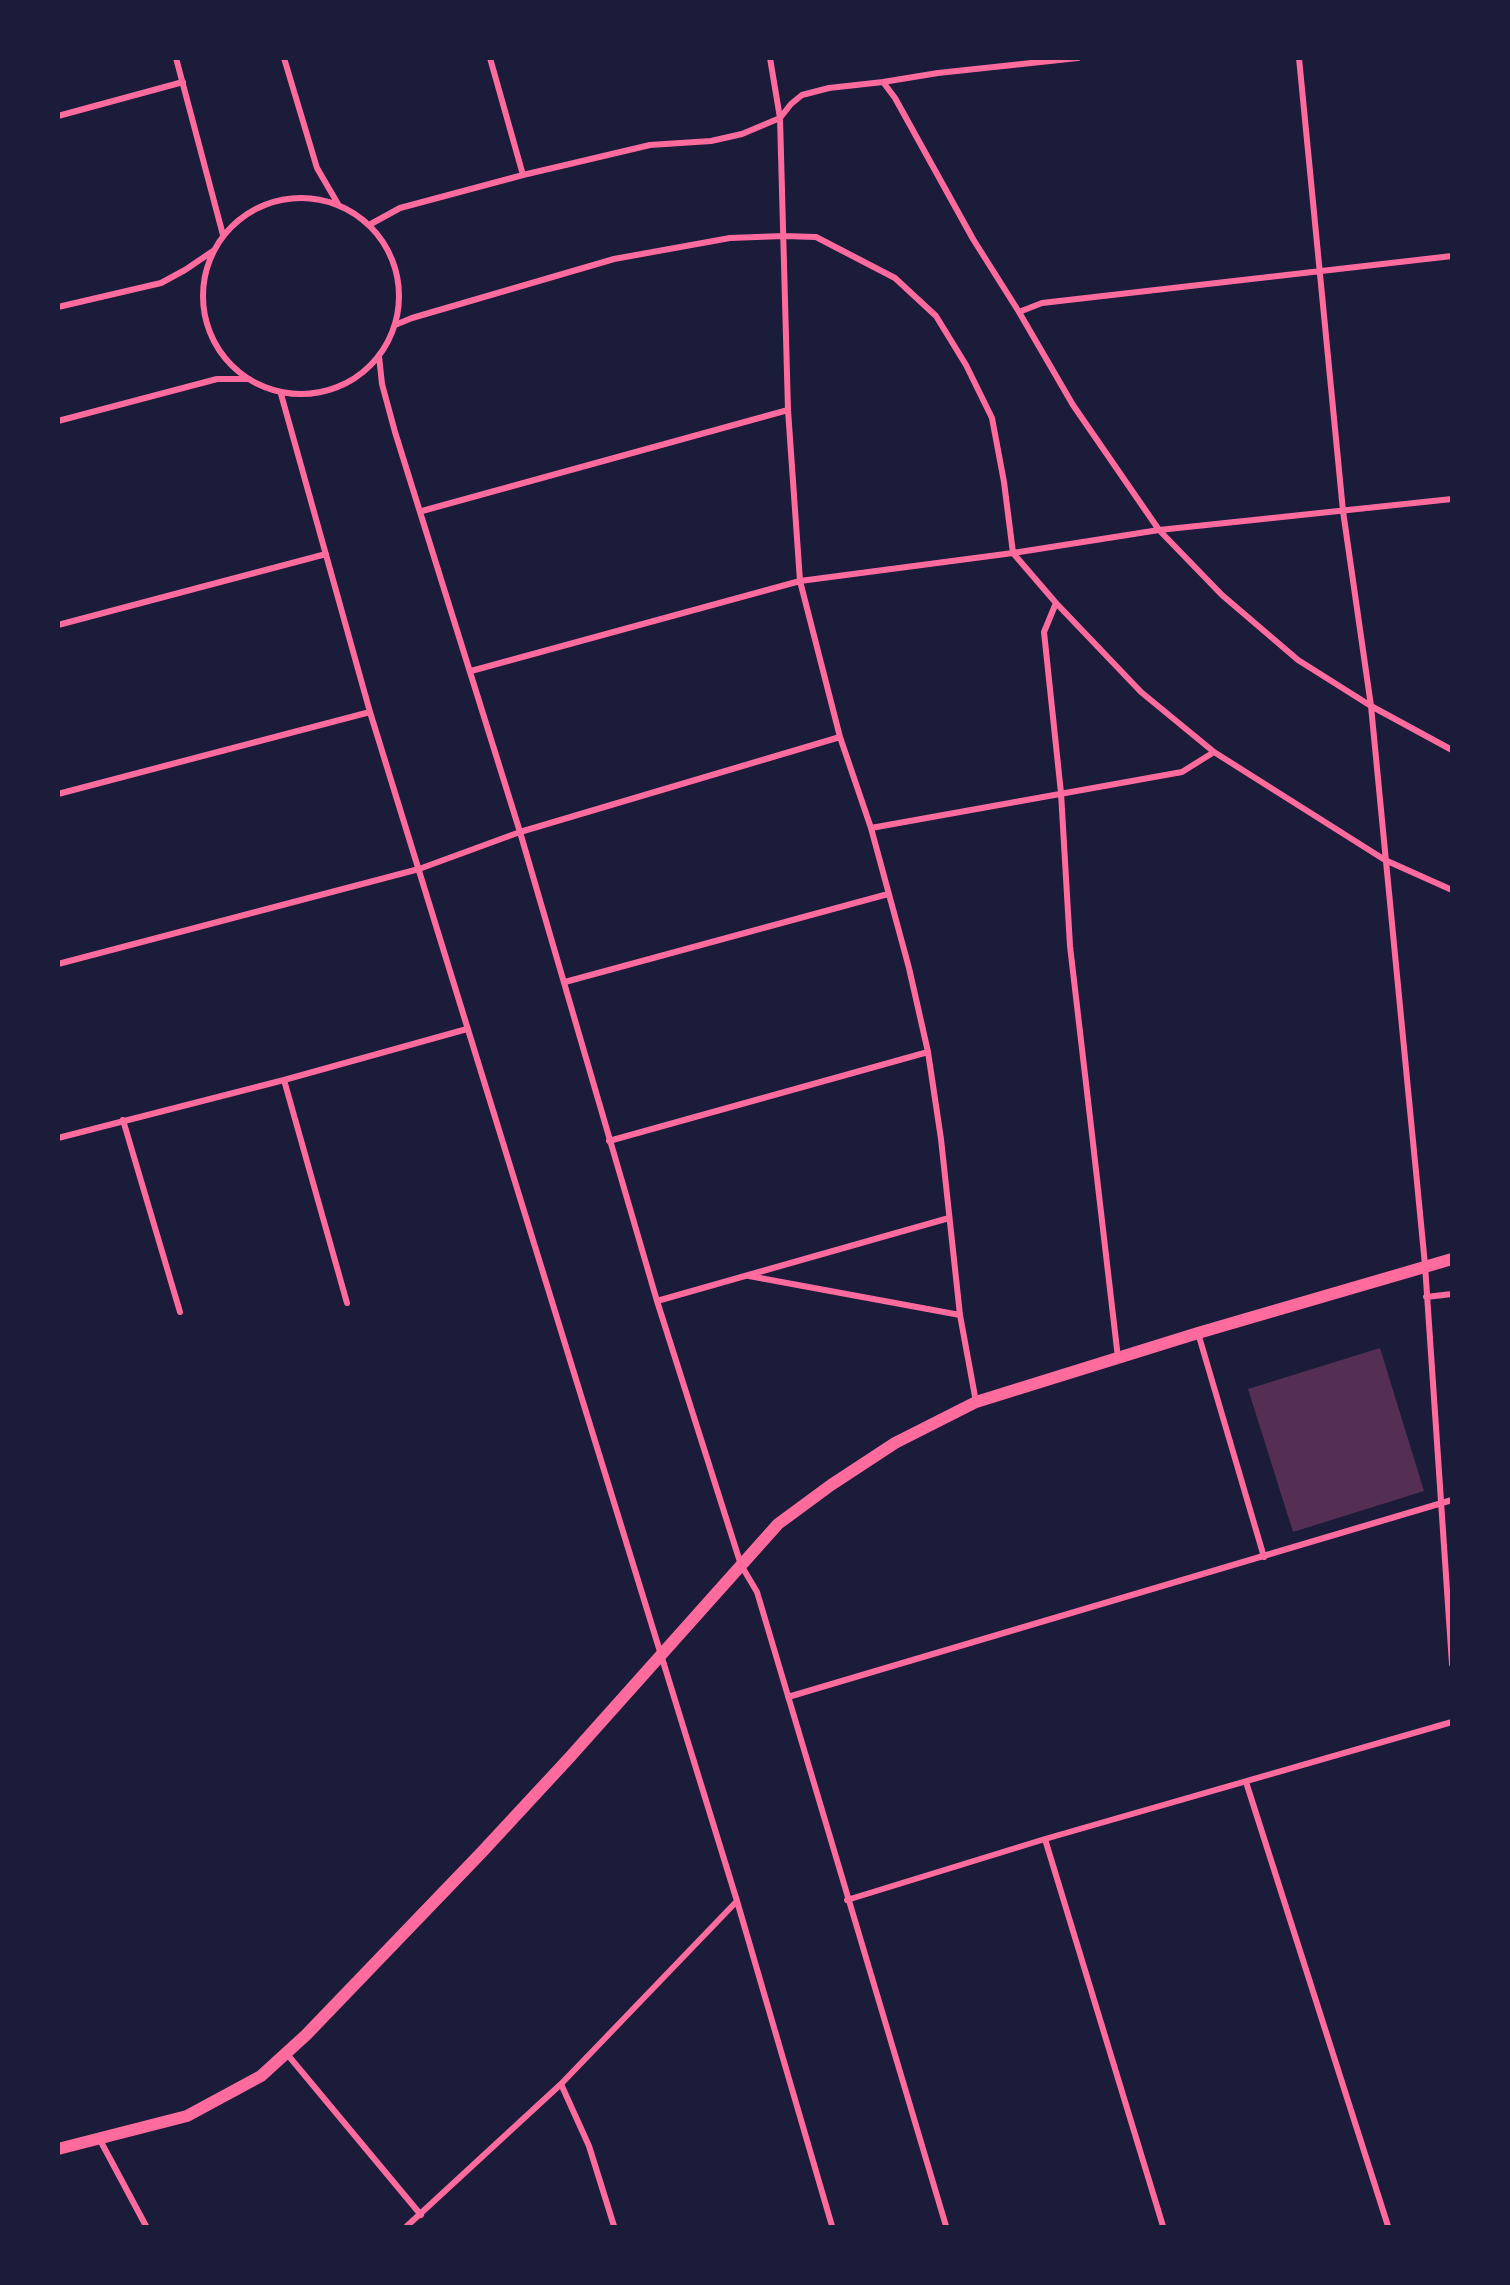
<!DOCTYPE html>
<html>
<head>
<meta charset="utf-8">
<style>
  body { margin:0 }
  #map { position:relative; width:1510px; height:2285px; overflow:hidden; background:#1b1b3a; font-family:Roboto,sans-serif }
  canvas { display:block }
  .frame { position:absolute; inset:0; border:60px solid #1b1b3a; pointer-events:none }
</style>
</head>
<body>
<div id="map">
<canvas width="1510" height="2285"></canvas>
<div class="frame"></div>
</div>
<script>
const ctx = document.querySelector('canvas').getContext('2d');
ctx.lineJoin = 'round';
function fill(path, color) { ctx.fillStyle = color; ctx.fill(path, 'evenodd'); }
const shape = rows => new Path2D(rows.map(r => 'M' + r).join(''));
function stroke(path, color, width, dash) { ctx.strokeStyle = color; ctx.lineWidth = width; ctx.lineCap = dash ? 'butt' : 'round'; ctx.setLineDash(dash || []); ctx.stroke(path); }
fill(shape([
  [1380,1348,1424,1491,1293,1532,1248,1389]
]), '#542f53');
stroke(shape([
  [176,58,223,235],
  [284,58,317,168,338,204],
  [490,58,523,175],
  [770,58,780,118,788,410,800,581,840,737,871,828,909,968,928,1052,941,1139,960,1315,976,1402],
  [1299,58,1343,511,1371,706,1425,1265,1452,1664],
  [883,82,938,73,1078,58],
  [58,116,183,82],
  '203 296a98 98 0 1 1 196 0a98 98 0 1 1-196 0Z',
  [369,225,400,208,523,175,650,145,711,141,742,134,780,118,791,104,802,95,829,88,883,82,895,98,973,239,1019,312,1073,405,1159,530,1222,595,1298,660,1371,706,1452,750],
  [58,307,161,283,185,270,213,251],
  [1019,312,1042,303,1452,256],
  [395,325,412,318,614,259,730,238,783,236,816,237,895,278,936,316,966,365,992,418,1004,482,1013,553,1056,603,1141,692,1214,752,1385,860,1452,890],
  [379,356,382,384,395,432,520,832,657,1301,741,1565,757,1592,946,2226],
  [281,394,370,712,737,1901,832,2226],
  [58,421,217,379,249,379],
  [422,511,788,410],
  [1056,603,1044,632,1061,793,1070,946,1118,1358],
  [58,625,326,554],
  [471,671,800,581,1013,553,1159,530,1452,499],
  [58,794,370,712],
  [871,828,1182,772,1214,752],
  [58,964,419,869,520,832,840,737],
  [565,982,888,894],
  [284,1080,347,1303],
  [123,1120,180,1312],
  [58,1138,284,1080,467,1029],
  [609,1141,928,1052],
  [749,1276,960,1315],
  [1426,1297,1452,1294],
  [657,1301,949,1218],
  [1198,1333,1264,1557],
  [788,1697,1452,1500],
  [1246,1782,1388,2226],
  [1045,1839,1163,2226],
  [847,1900,1045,1839,1452,1722],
  [287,2054,421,2215],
  [561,2084,589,2146,614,2226],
  [100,2140,146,2226],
  [407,2226,561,2084,737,1901]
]), '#ff6b9d', 6);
stroke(shape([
  [58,2149,187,2116,261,2076,306,2035,482,1852,570,1757,778,1524,831,1485,895,1443,976,1402,1198,1333,1452,1259]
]), '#ff6b9d', 12);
</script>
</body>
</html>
